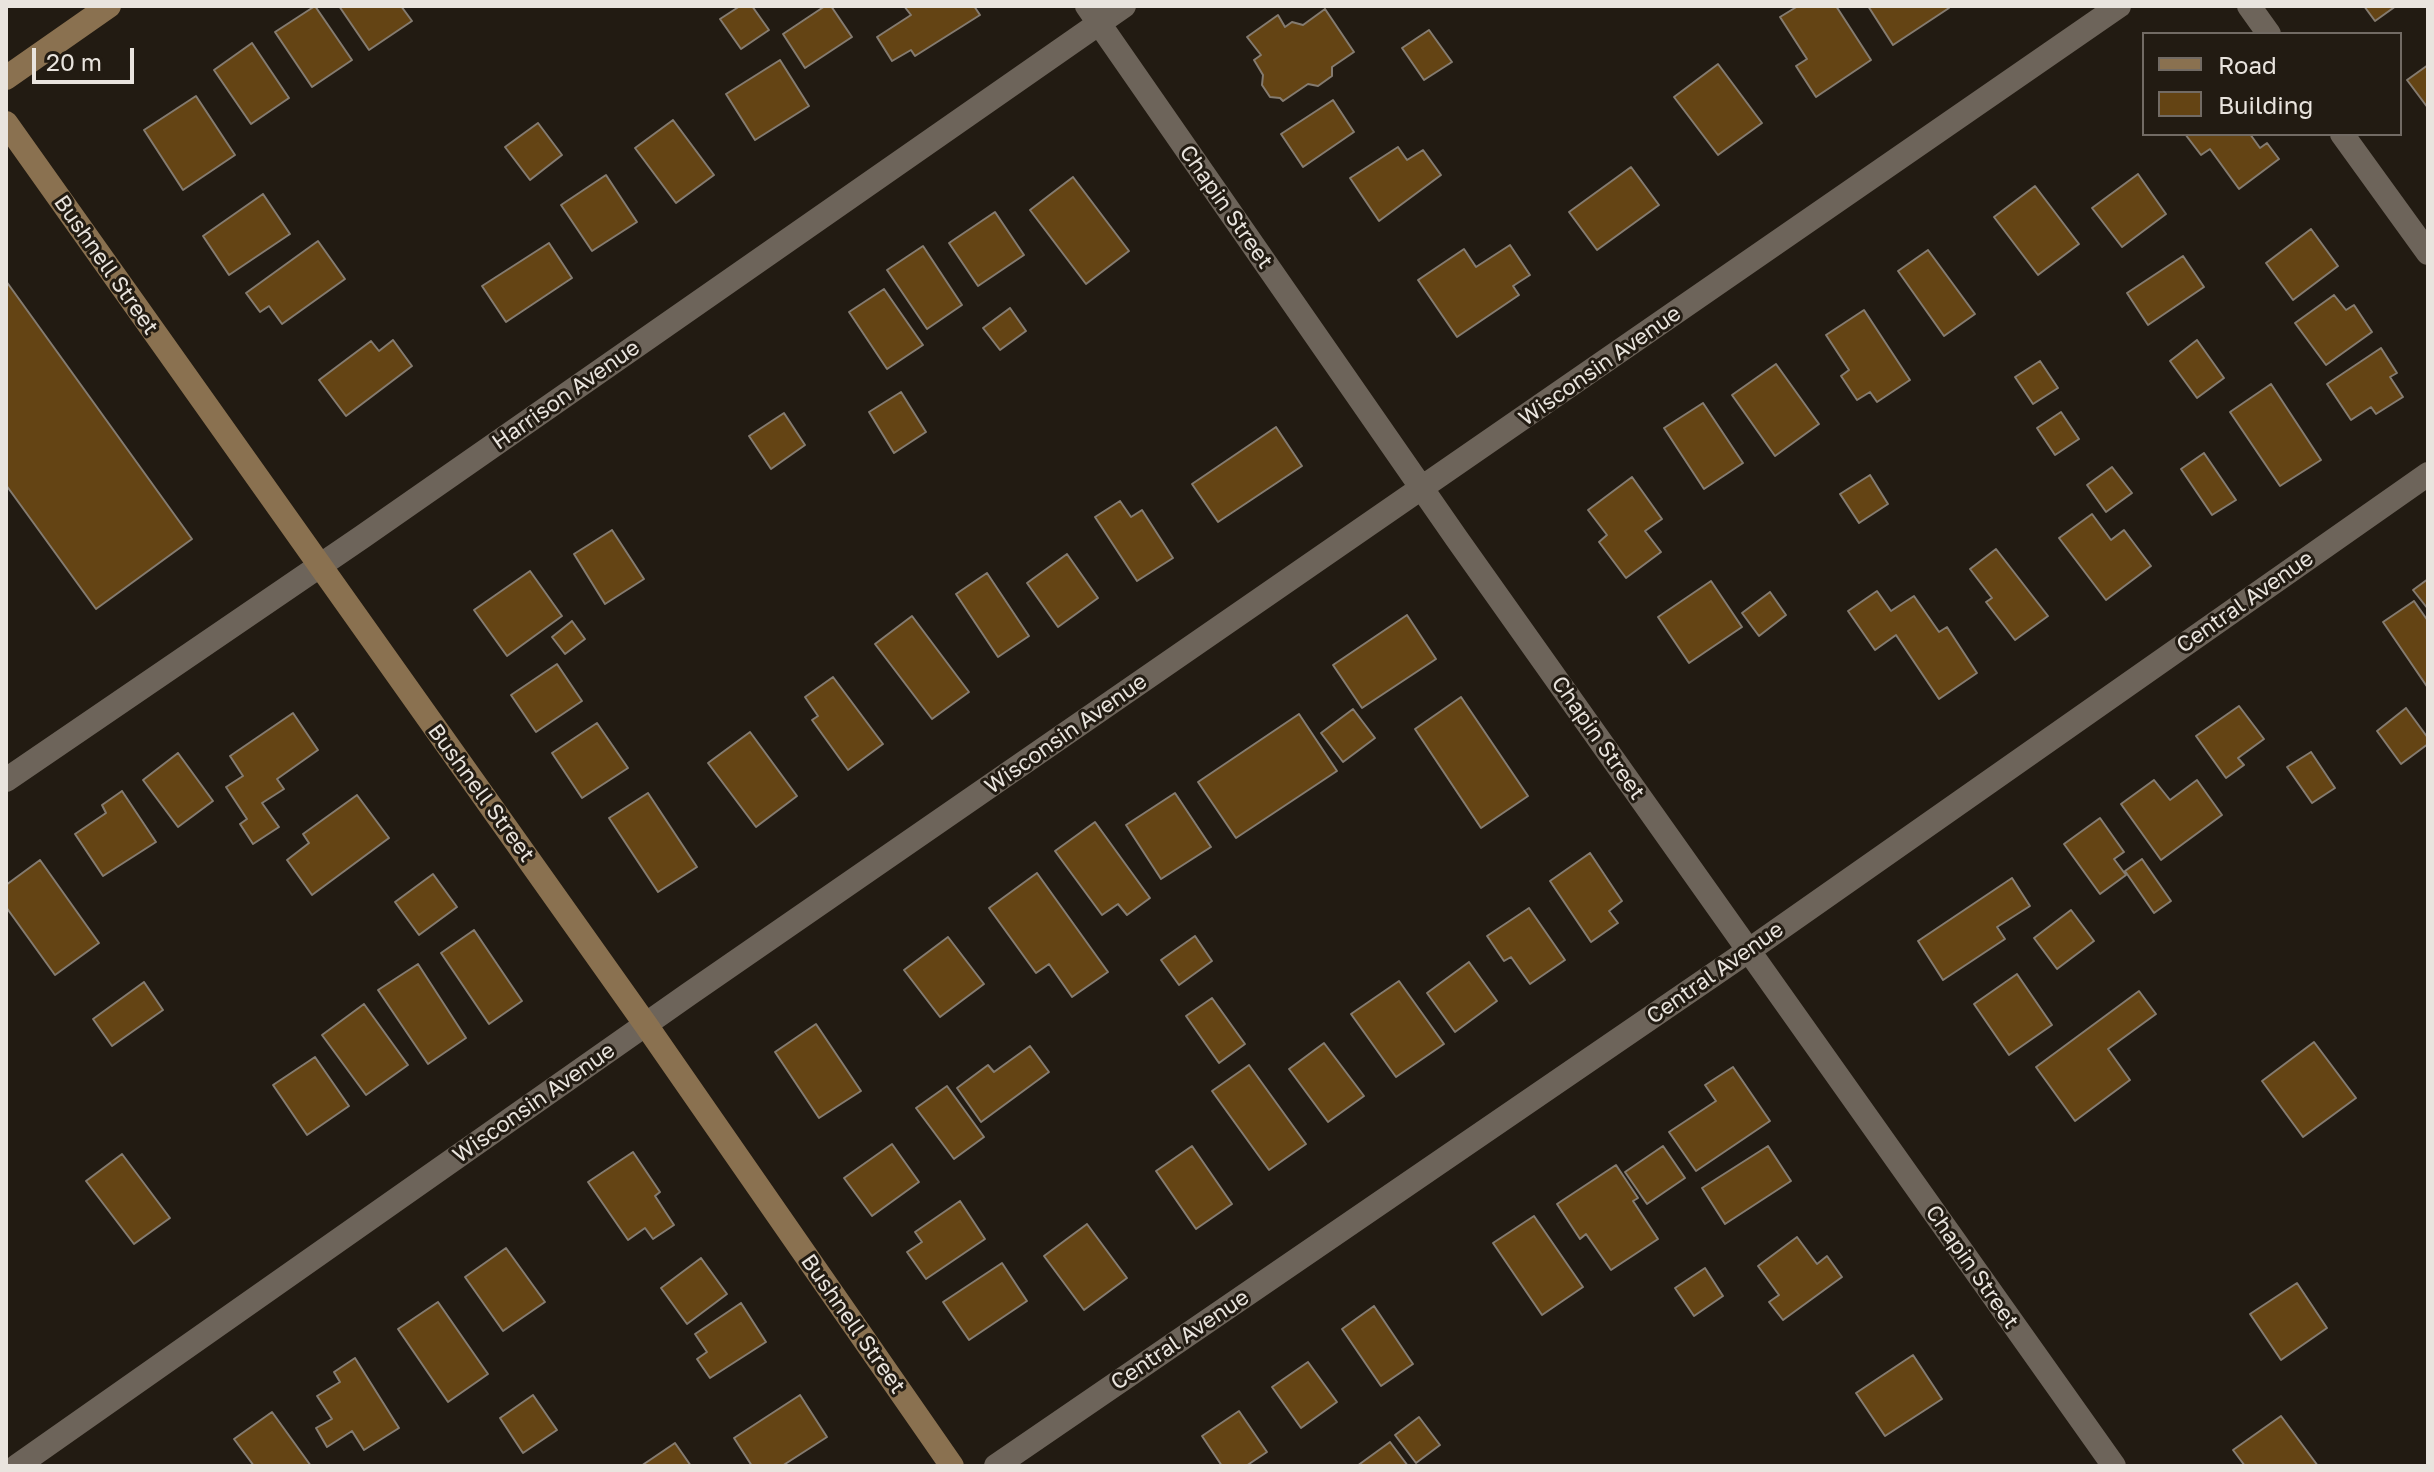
<!DOCTYPE html>
<html>
<head>
<meta charset="utf-8">
<style>
  body { margin:0 }
  #map { position:relative; width:2434px; height:1472px; overflow:hidden; background:#221b12; font-family:"Golos Text",sans-serif }
  canvas { display:block }
  .frame { position:absolute; inset:0; border:8px solid #e9e4de; pointer-events:none }
  .legend { position:absolute; left:2142px; top:32px; width:260px; height:104px; box-sizing:border-box; background:#221b12; border:2px solid #726b64; margin:0; padding:10px 14px; list-style:none; font-size:24px; color:#e9e4de }
  .legend li { display:flex; align-items:center; gap:16px; height:40px }
  .legend b { width:40px; border:2px solid #726b64 }
  .scale { position:absolute; left:32px; top:48px; width:102px; height:36px; box-sizing:border-box; border:4px solid #e9e4de; border-top:0; padding-left:10px; font-size:24px; line-height:28px; white-space:nowrap; color:#e9e4de; -webkit-text-stroke:6px #221b12; paint-order:stroke }
</style>
</head>
<body>
<div id="map">
<canvas width="2434" height="1472"></canvas>
<div class="frame"></div>
<ul class="legend">
<li><b style="height:10px;background:#8a7150"></b>Road</li>
<li><b style="height:22px;background:#644414"></b>Building</li>
</ul>
<div class="scale">20 m</div>
</div>
<script>
const ctx = document.querySelector('canvas').getContext('2d');
ctx.lineJoin = 'round';
function fill(path, color) { ctx.fillStyle = color; ctx.fill(path, 'evenodd'); }
const shape = rows => new Path2D(rows.map(r => 'M' + r).join(''));
function stroke(path, color, width, dash) { ctx.strokeStyle = color; ctx.lineWidth = width; ctx.lineCap = dash ? 'butt' : 'round'; ctx.setLineDash(dash || []); ctx.stroke(path); }
function drawText(font, color, halo, rows, align = 'center') {
  ctx.font = font + ' "Golos Text",sans-serif'; ctx.lineWidth = 6; ctx.setLineDash([]); ctx.textBaseline = 'middle'; ctx.strokeStyle = halo; ctx.fillStyle = color; for (const [text, x, y, turn = 0] of rows) {
    ctx.save(); ctx.translate(x, y); ctx.rotate((+turn || 0) * Math.PI / 180); ctx.textAlign = isNaN(turn) ? turn : align; if (halo) ctx.strokeText(text, 0, 0); ctx.fillText(text, 0, 0); ctx.restore();
  }
}
const building = shape([
  [315,6,352,60,312,87,275,32,315,6],
  [339,6,401,6,412,21,369,50,339,6],
  [740,6,752,6,769,30,741,49,720,19,740,6],
  [825,6,831,6,852,37,805,68,783,34,825,6],
  [904,6,974,6,980,15,915,56,911,50,892,61,877,37,911,15,904,6],
  [1798,6,1836,6,1871,60,1816,97,1796,66,1807,59,1780,17,1798,6],
  [1868,6,1948,6,1949,8,1893,45,1868,6],
  [2364,6,2396,6,2375,21,2364,6],
  [1325,9,1354,52,1332,67,1332,76,1318,86,1308,84,1283,101,1280,98,1270,97,1262,85,1263,75,1254,60,1261,55,1247,37,1278,15,1285,27,1292,22,1303,25,1325,9],
  [1429,30,1452,62,1424,80,1402,48,1429,30],
  [252,43,289,98,251,124,214,70,252,43],
  [780,60,809,106,755,140,726,94,780,60],
  [1718,64,1762,123,1718,155,1674,97,1718,64],
  [2428,65,2428,108,2407,80,2428,65],
  [196,96,235,155,183,190,144,130,196,96],
  [1333,100,1354,132,1303,167,1281,134,1333,100],
  [673,120,714,175,676,203,635,148,673,120],
  [538,123,562,155,530,180,505,147,538,123],
  [2185,134,2250,134,2260,148,2267,143,2279,159,2239,189,2210,149,2201,155,2185,134],
  [1398,147,1407,160,1423,150,1441,175,1379,221,1350,178,1398,147],
  [1631,167,1659,205,1597,250,1569,212,1631,167],
  [2138,174,2166,214,2122,247,2092,208,2138,174],
  [606,175,637,222,592,251,561,205,606,175],
  [1073,177,1129,251,1086,284,1030,210,1073,177],
  [2035,186,2079,244,2038,275,1994,217,2035,186],
  [263,194,290,234,229,275,203,236,263,194],
  [995,212,1024,255,978,286,949,243,995,212],
  [2311,229,2338,266,2293,300,2266,263,2311,229],
  [318,241,345,279,282,324,269,306,260,312,246,293,318,241],
  [549,243,572,278,506,322,482,286,549,243],
  [1510,245,1530,275,1513,286,1519,295,1457,337,1418,280,1464,249,1476,267,1510,245],
  [923,246,962,305,927,329,887,270,923,246],
  [1928,250,1975,314,1944,336,1898,271,1928,250],
  [2183,256,2204,287,2148,325,2127,293,2183,256],
  [6,281,192,539,96,609,6,485,6,281],
  [884,289,923,345,887,369,849,312,884,289],
  [2334,295,2346,310,2354,305,2372,332,2326,365,2295,323,2334,295],
  [1010,308,1026,331,1000,350,983,328,1010,308],
  [1864,310,1910,380,1877,402,1870,392,1857,400,1841,376,1849,370,1826,335,1864,310],
  [393,340,412,366,346,416,319,380,371,341,379,351,393,340],
  [2197,340,2224,378,2197,398,2170,361,2197,340],
  [2381,348,2397,373,2390,377,2403,397,2376,414,2371,407,2351,420,2327,384,2381,348],
  [2040,361,2058,388,2033,404,2015,377,2040,361],
  [1776,364,1819,424,1775,456,1732,395,1776,364],
  [2271,384,2321,460,2280,486,2230,412,2271,384],
  [901,392,926,432,894,453,869,412,901,392],
  [1703,403,1743,463,1704,489,1664,428,1703,403],
  [2061,412,2079,439,2055,455,2037,428,2061,412],
  [784,413,805,445,771,469,749,436,784,413],
  [1276,427,1302,466,1218,522,1192,484,1276,427],
  [2204,453,2236,500,2212,515,2181,469,2204,453],
  [2112,467,2132,493,2106,512,2087,485,2112,467],
  [1870,475,1888,504,1859,523,1840,494,1870,475],
  [1632,477,1662,519,1645,531,1661,552,1626,578,1599,542,1607,535,1588,510,1632,477],
  [1120,501,1131,517,1142,510,1173,558,1137,581,1095,517,1120,501],
  [2092,514,2111,540,2124,530,2151,566,2106,600,2059,538,2092,514],
  [612,530,644,579,605,604,574,554,612,530],
  [1996,549,2048,616,2015,640,1986,602,1992,598,1970,569,1996,549],
  [1067,554,1098,598,1058,627,1027,583,1067,554],
  [530,571,562,616,507,656,474,610,530,571],
  [987,573,1029,636,998,657,956,594,987,573],
  [2428,579,2428,609,2413,590,2428,579],
  [1711,581,1742,627,1689,663,1658,617,1711,581],
  [1877,591,1891,611,1914,596,1939,632,1947,627,1977,673,1939,699,1896,635,1875,650,1848,611,1877,591],
  [1770,592,1786,615,1759,636,1742,613,1770,592],
  [2414,601,2428,621,2428,688,2383,622,2414,601],
  [1407,615,1436,659,1362,708,1333,665,1407,615],
  [912,616,969,692,932,719,875,644,912,616],
  [572,621,585,639,565,654,552,637,572,621],
  [557,664,582,701,536,732,511,695,557,664],
  [833,677,883,744,848,770,812,720,818,716,805,697,833,677],
  [1461,697,1528,796,1481,828,1415,729,1461,697],
  [2239,706,2264,739,2238,758,2244,765,2226,778,2196,736,2239,706],
  [2406,708,2428,738,2428,744,2401,764,2377,731,2406,708],
  [1353,709,1375,738,1343,762,1321,733,1353,709],
  [293,713,318,750,277,779,284,789,262,803,279,827,253,844,240,824,247,819,226,787,243,776,230,756,293,713],
  [1299,714,1337,771,1236,838,1198,782,1299,714],
  [597,723,628,768,582,798,552,753,597,723],
  [750,732,797,796,756,827,708,763,750,732],
  [2311,752,2335,788,2312,803,2287,767,2311,752],
  [178,753,213,801,178,827,143,780,178,753],
  [2154,780,2170,800,2197,780,2222,815,2161,860,2121,804,2154,780],
  [122,791,156,842,103,876,75,834,106,813,102,805,122,791],
  [648,793,697,867,658,892,609,818,648,793],
  [1175,793,1211,847,1161,879,1126,825,1175,793],
  [357,795,389,838,312,895,287,860,309,843,303,834,357,795],
  [2100,818,2124,852,2114,859,2126,875,2100,894,2064,844,2100,818],
  [1095,822,1150,898,1127,915,1118,904,1102,915,1055,851,1095,822],
  [1590,853,1622,901,1609,911,1618,923,1591,942,1550,881,1590,853],
  [2142,859,2171,901,2154,913,2125,871,2142,859],
  [40,860,99,943,55,975,6,907,6,885,40,860],
  [1037,873,1108,972,1072,997,1049,964,1036,973,989,908,1037,873],
  [433,874,457,907,419,935,395,902,433,874],
  [2012,878,2030,906,1997,927,2005,939,1943,980,1918,941,2012,878],
  [1529,908,1565,960,1530,984,1511,957,1504,961,1487,936,1529,908],
  [2071,910,2094,941,2057,969,2034,938,2071,910],
  [474,930,522,1001,489,1024,441,953,474,930],
  [1195,936,1212,961,1179,985,1161,960,1195,936],
  [948,937,984,984,940,1017,904,970,948,937],
  [1469,962,1497,1001,1455,1032,1427,993,1469,962],
  [418,964,466,1038,428,1064,378,990,418,964],
  [2017,974,2052,1025,2009,1055,1974,1004,2017,974],
  [1399,981,1444,1044,1396,1077,1351,1014,1399,981],
  [144,982,163,1010,112,1046,93,1019,144,982],
  [2139,991,2156,1014,2108,1049,2130,1080,2075,1121,2036,1067,2139,991],
  [1212,998,1245,1044,1219,1063,1186,1016,1212,998],
  [364,1004,408,1065,366,1095,322,1035,364,1004],
  [816,1024,861,1091,819,1118,775,1052,816,1024],
  [2314,1042,2356,1098,2303,1137,2262,1081,2314,1042],
  [1324,1043,1364,1096,1328,1122,1289,1069,1324,1043],
  [1030,1046,1049,1072,981,1122,957,1088,988,1065,994,1072,1030,1046],
  [315,1057,349,1106,307,1135,273,1085,315,1057],
  [1249,1065,1306,1144,1269,1170,1212,1091,1249,1065],
  [1733,1067,1770,1121,1696,1171,1669,1132,1716,1101,1705,1085,1733,1067],
  [947,1086,984,1137,954,1159,916,1108,947,1086],
  [892,1144,919,1182,872,1216,844,1178,892,1144],
  [1192,1146,1232,1204,1196,1229,1156,1171,1192,1146],
  [1663,1146,1685,1178,1647,1204,1625,1172,1663,1146],
  [1768,1146,1791,1181,1725,1224,1702,1188,1768,1146],
  [633,1152,660,1192,655,1196,674,1225,653,1239,645,1228,628,1240,588,1182,633,1152],
  [122,1154,170,1218,134,1244,86,1181,122,1154],
  [1616,1165,1638,1198,1633,1201,1658,1239,1611,1270,1586,1234,1580,1239,1557,1204,1616,1165],
  [960,1201,985,1239,926,1279,907,1252,922,1242,915,1232,960,1201],
  [1534,1216,1583,1287,1542,1315,1493,1243,1534,1216],
  [1087,1224,1127,1278,1084,1310,1044,1256,1087,1224],
  [1797,1237,1817,1264,1827,1256,1842,1277,1783,1320,1769,1302,1779,1295,1758,1266,1797,1237],
  [506,1248,545,1302,503,1331,465,1277,506,1248],
  [701,1258,727,1294,687,1324,661,1288,701,1258],
  [1002,1263,1027,1301,969,1340,943,1302,1002,1263],
  [1705,1268,1723,1296,1694,1316,1675,1288,1705,1268],
  [2297,1283,2327,1328,2281,1360,2250,1314,2297,1283],
  [438,1302,488,1374,448,1402,398,1329,438,1302],
  [741,1303,766,1342,710,1378,697,1359,707,1352,695,1334,741,1303],
  [1374,1306,1413,1364,1381,1386,1342,1329,1374,1306],
  [1913,1355,1942,1399,1885,1436,1856,1393,1913,1355],
  [355,1358,399,1428,364,1450,352,1431,327,1447,316,1428,332,1419,317,1396,340,1382,334,1372,355,1358],
  [1308,1362,1337,1402,1301,1428,1272,1387,1308,1362],
  [533,1395,557,1430,523,1453,500,1418,533,1395],
  [800,1395,827,1437,782,1466,752,1466,734,1438,800,1395],
  [1239,1411,1267,1452,1246,1466,1222,1466,1202,1436,1239,1411],
  [272,1412,311,1466,254,1466,234,1439,272,1412],
  [2281,1416,2318,1466,2245,1466,2233,1450,2281,1416],
  [1419,1417,1440,1445,1416,1463,1395,1435,1419,1417],
  [1390,1442,1408,1466,1357,1466,1390,1442],
  [675,1443,691,1466,641,1466,675,1443]
]);
fill(building, '#644414');
stroke(building, '#847b70', 2);
stroke(shape([
  [1087,6,1457,539,2114,1466],
  [2249,6,2269,34],
  [2342,134,2428,253],
  [6,780,362,537,1124,6],
  [17,1466,689,994,2119,6],
  [996,1466,1748,951,2428,474]
]), '#6d645a', 24);
stroke(shape([
  [6,78,109,6],
  [6,123,646,1025,952,1466]
]), '#8a7150', 24);
drawText('22px', '#e9e4de', '#221b12', [
  ["Chapin Street",1226,207,55],
  ["Bushnell Street",106,265,55],
  ["Wisconsin Avenue",1600,366,-35],
  ["Harrison Avenue",566,395,-35],
  ["Central Avenue",2245,602,-35],
  ["Wisconsin Avenue",1066,734,-35],
  ["Chapin Street",1598,738,55],
  ["Bushnell Street",481,793,54],
  ["Central Avenue",1715,973,-35],
  ["Wisconsin Avenue",534,1103,-35],
  ["Chapin Street",1972,1267,55],
  ["Bushnell Street",853,1324,55],
  ["Central Avenue",1180,1340,-34]
]);
</script>
</body>
</html>
